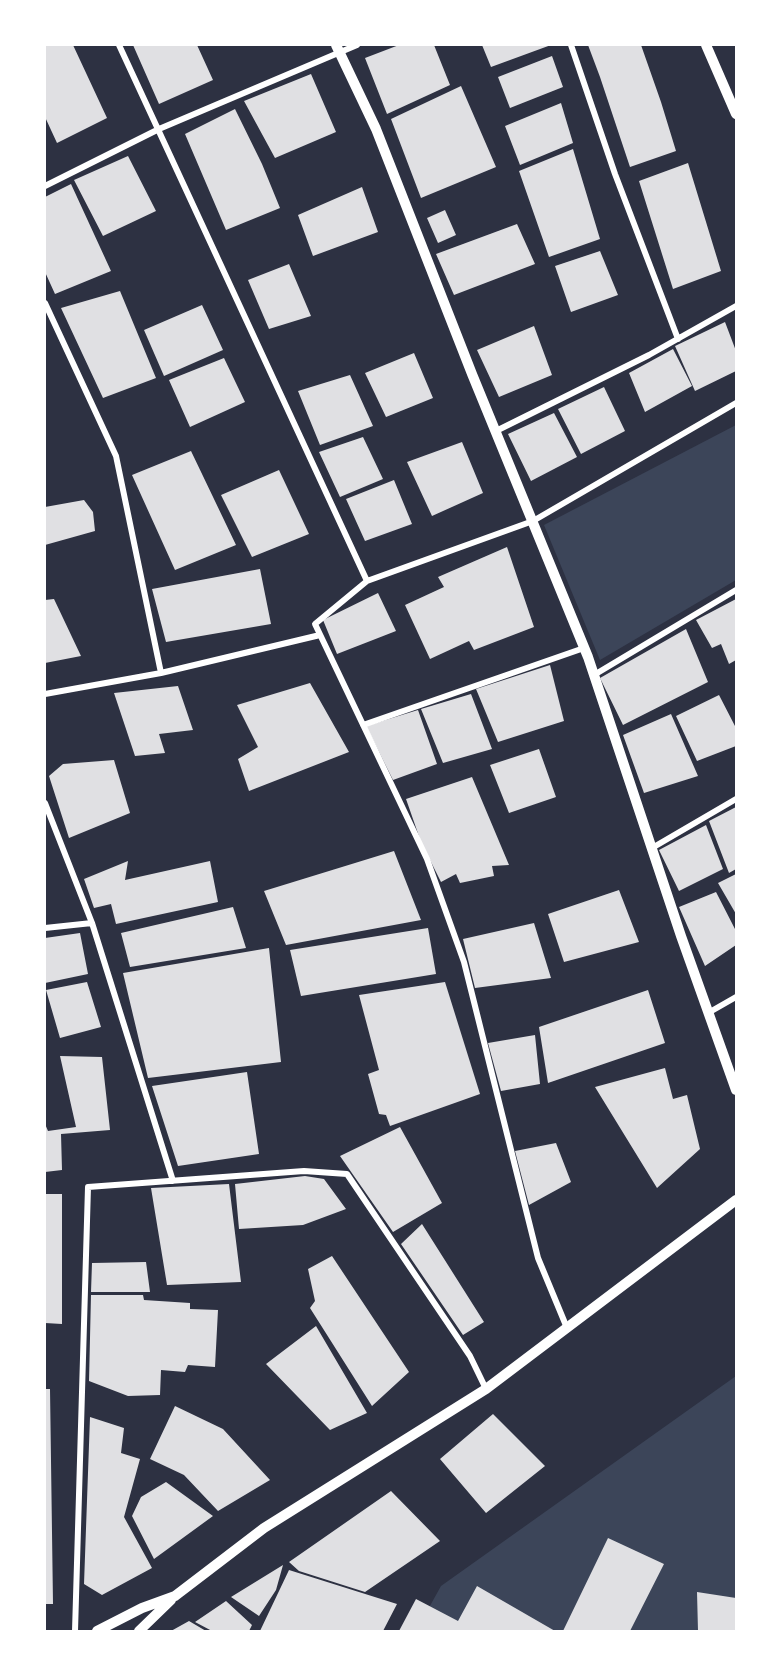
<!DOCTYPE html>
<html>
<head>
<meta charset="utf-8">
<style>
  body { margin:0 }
  #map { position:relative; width:781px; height:1676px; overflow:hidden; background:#2d3142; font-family:"Source Serif 4",serif }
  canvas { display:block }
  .frame { position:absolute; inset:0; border:46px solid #fff; pointer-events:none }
</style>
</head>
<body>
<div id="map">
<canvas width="781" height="1676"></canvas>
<div class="frame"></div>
</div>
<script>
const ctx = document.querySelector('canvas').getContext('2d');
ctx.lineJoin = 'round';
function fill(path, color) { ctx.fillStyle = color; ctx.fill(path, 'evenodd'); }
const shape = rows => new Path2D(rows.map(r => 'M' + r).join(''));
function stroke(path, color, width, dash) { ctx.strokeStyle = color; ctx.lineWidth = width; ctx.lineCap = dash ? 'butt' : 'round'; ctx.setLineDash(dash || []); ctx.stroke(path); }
fill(shape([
  [736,425,736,580,600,660,544,525],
  [736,1376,736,1631,416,1631,441,1586]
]), '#3c4559');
fill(shape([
  [45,45,73,45,107,118,57,143,45,117],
  [133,45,197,45,213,80,159,104],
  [399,45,434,45,450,85,387,114,365,58],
  [482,45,551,45,491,67],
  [588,45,641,45,661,102,676,151,630,167,600,77],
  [552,56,563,87,510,108,498,77],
  [311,74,336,132,275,158,244,101],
  [461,86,496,167,421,198,391,119],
  [561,103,573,143,520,165,505,126],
  [235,109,262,164,280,208,226,230,185,134],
  [573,149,600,239,549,257,519,171],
  [128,156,156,211,103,236,74,180],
  [688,163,721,271,673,289,639,181],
  [71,184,111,271,55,294,45,272,45,197],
  [362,187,378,232,313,256,298,215],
  [445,210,456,235,438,243,427,218],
  [517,224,535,264,454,295,436,254],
  [600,251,618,295,571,312,555,266],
  [289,264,311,316,269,329,248,280],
  [120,291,156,378,103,398,61,308],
  [202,305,223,350,164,376,144,330],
  [725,322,736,351,736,371,695,391,675,346],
  [534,326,552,375,499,397,477,350],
  [673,349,692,386,645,412,629,373],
  [414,353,433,398,386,417,365,373],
  [224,358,245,402,190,427,169,380],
  [350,375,373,426,320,445,298,391],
  [604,387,625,431,581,454,558,409],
  [554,413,577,457,531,481,508,434],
  [363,437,383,479,340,497,319,452],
  [462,442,483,493,432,516,407,462],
  [191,451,236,545,175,570,132,475],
  [279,470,309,534,252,557,221,495],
  [394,480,412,524,365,541,346,499],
  [84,500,93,512,95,531,45,545,45,507],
  [507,547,534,627,474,650,469,641,430,659,405,605,444,587,438,577],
  [260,569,271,624,166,642,152,589],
  [378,593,396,631,337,654,323,620],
  [54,599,81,656,45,663,45,600],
  [736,599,736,660,729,664,721,644,712,648,696,620],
  [686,629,708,682,623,725,600,678],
  [550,665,564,721,498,742,476,689],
  [310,683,349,752,249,791,238,759,258,747,237,705],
  [178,686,193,730,159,734,165,753,135,756,114,693],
  [471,694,492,749,443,763,421,709],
  [719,695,736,728,736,746,697,761,676,716],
  [418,710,437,764,393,780,366,726],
  [671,714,698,776,644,793,623,735],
  [539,749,556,797,509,813,490,765],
  [114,760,130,813,69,838,49,776,63,764],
  [472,777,509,865,492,866,494,876,460,883,456,874,441,882,421,842,406,799],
  [736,807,736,869,729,873,709,821],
  [706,825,723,869,679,891,659,850],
  [394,851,421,920,286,945,264,891],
  [128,861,125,880,210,861,218,902,116,924,111,904,94,908,84,879],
  [736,874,736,914,718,883],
  [619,890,639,942,564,962,548,914],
  [716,892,736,931,736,945,705,966,679,907],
  [233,907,246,948,130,967,121,933],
  [534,923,551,978,475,988,463,939],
  [428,928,436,974,301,996,290,950],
  [80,933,88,974,45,983,45,938],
  [269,948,281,1062,148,1078,123,973],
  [87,982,101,1027,60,1038,46,990],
  [445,982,480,1094,390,1126,386,1115,379,1114,368,1074,379,1070,359,995],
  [648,990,665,1043,548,1083,539,1027],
  [535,1035,540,1084,501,1091,488,1043],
  [60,1056,102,1057,110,1130,61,1134,62,1170,45,1172,45,1124,48,1131,76,1127],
  [665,1068,673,1099,687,1095,700,1149,657,1188,595,1087],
  [247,1072,259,1154,178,1166,152,1086],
  [400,1127,442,1203,393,1232,340,1156],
  [556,1143,571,1182,529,1205,515,1151],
  [305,1176,324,1179,346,1209,303,1225,239,1229,235,1184],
  [229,1184,241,1282,167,1285,151,1188],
  [45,1194,62,1194,62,1324,45,1323],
  [422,1224,484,1322,463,1335,401,1244],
  [332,1256,409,1372,372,1406,310,1308,315,1301,308,1269],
  [146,1262,150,1292,91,1292,92,1263],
  [91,1295,143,1295,144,1300,190,1303,190,1309,218,1310,215,1367,188,1365,185,1372,161,1370,160,1395,128,1396,89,1381],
  [316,1326,367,1413,330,1430,266,1364],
  [45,1389,50,1389,53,1604,45,1604],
  [175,1406,223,1429,270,1480,218,1511,184,1475,150,1459],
  [493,1414,545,1466,486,1513,440,1459],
  [90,1417,124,1428,121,1453,140,1459,124,1517,152,1568,102,1595,84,1584],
  [166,1482,213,1516,154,1559,132,1516,141,1497],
  [391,1491,440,1541,365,1592,299,1571,289,1562],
  [608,1538,664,1564,630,1631,563,1631],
  [283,1565,276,1590,259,1616,231,1597],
  [289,1570,397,1604,383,1631,260,1631],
  [477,1586,555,1631,399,1631,416,1599,458,1621],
  [697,1592,736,1598,736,1631,698,1631],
  [226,1601,252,1625,249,1631,212,1631,195,1622],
  [189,1621,206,1631,171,1631]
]), '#e0e0e3');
stroke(shape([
  [119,45,367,581],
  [571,45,615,174,678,339],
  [45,186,159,129,357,45],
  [45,303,116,456,161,673],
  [496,431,649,355,736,306],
  [594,675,736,590],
  [45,694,161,673,320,635],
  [363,725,584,648],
  [45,803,92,923,173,1181],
  [652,848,736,799],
  [45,928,92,923],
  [708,1013,736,997],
  [567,1328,538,1258,464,962,427,859,315,624,367,581,533,521,736,403],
  [75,1631,88,1187,304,1171,347,1174,470,1356,486,1389]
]), '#fff', 6);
stroke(shape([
  [336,45,376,129,472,374,588,657,681,936,736,1090],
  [706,45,736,114],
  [97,1631,142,1608,175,1596,264,1528,486,1389,736,1200],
  [139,1631,171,1600]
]), '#fff', 10);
</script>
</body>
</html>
